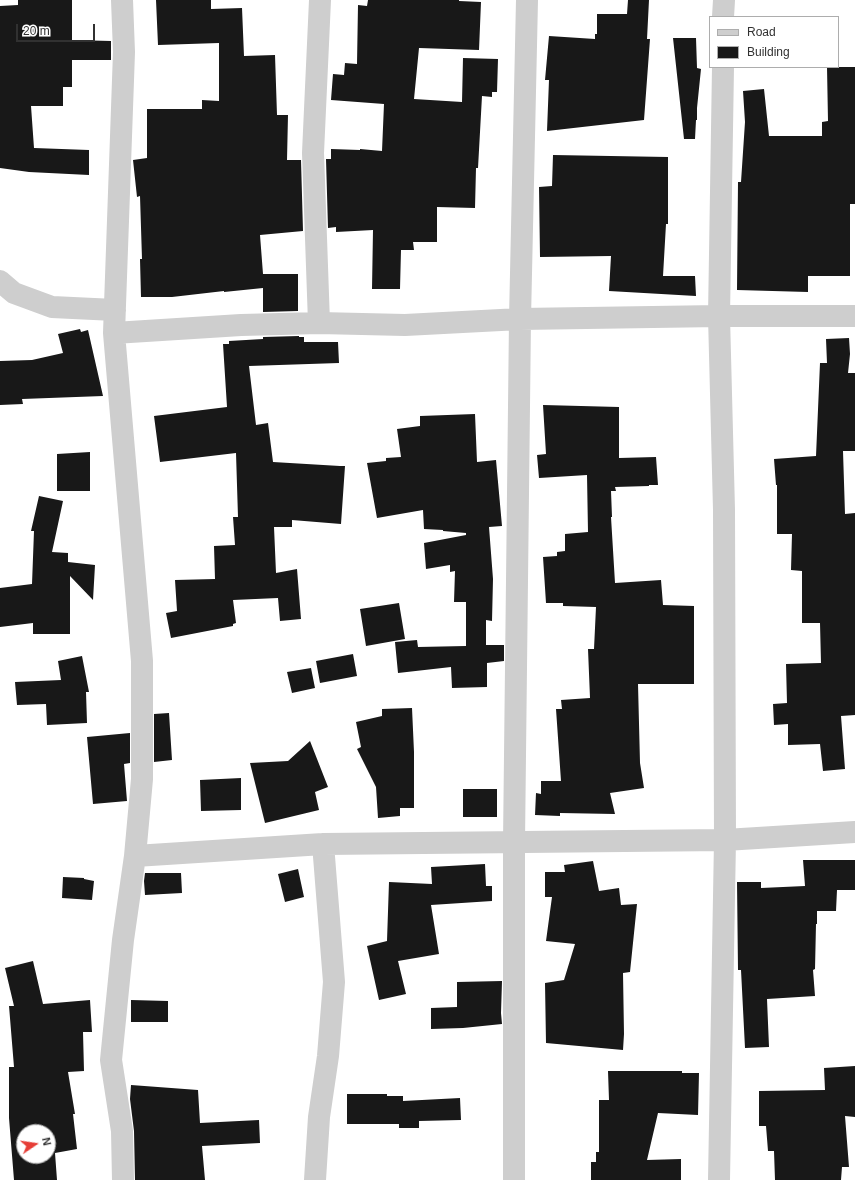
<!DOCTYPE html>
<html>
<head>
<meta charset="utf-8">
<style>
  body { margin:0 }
  #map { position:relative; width:855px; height:1180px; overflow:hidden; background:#fff; font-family:Helvetica,sans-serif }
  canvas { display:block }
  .legend { position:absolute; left:709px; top:16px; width:130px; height:52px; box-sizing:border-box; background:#fff; border:1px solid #adadad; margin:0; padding:5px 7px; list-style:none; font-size:12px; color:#313131 }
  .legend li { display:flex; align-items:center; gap:8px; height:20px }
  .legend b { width:20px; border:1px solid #adadad }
  .north { position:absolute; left:16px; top:1124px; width:40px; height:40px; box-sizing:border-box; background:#fff; border:1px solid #adadad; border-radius:50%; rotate:77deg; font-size:11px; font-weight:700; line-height:16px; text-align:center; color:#313131 }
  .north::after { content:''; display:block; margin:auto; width:14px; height:18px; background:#e63d36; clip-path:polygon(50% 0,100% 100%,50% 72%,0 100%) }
  .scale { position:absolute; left:16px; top:24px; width:79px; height:18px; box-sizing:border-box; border:2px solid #313131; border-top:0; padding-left:5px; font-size:12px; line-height:14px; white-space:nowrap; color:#313131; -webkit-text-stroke:3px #fff; paint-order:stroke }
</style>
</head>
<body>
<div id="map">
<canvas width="855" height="1180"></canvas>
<ul class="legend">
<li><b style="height:5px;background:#cecece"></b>Road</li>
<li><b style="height:11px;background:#181818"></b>Building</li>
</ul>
<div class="north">N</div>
<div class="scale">20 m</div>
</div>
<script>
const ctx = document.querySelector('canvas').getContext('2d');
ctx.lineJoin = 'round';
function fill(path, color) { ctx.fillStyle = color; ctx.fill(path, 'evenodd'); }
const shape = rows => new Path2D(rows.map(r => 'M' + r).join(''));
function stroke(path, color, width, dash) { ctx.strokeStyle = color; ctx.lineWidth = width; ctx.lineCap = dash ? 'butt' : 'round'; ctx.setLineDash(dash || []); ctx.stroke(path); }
fill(shape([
  [18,0,72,0,72,40,111,41,111,60,72,60,72,87,63,87,63,106,31,106,34,148,89,150,89,175,29,172,0,168,0,6,18,5],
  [156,0,211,0,211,9,242,8,244,56,275,55,277,115,288,115,287,160,301,160,303,231,260,235,263,274,298,274,298,311,263,312,263,288,224,292,224,291,172,297,141,297,140,259,142,259,140,196,137,197,133,160,147,158,147,109,202,109,202,100,219,101,219,43,158,45],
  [368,0,459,0,459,1,481,2,479,50,419,48,414,99,462,102,463,58,498,59,497,92,492,92,492,97,482,96,478,168,476,168,475,208,437,207,437,242,413,242,414,250,401,250,400,289,372,289,373,230,336,232,336,227,328,228,326,159,331,159,331,149,360,150,360,149,382,151,384,104,331,100,333,74,344,75,345,63,357,64,358,5,367,6],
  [628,0,649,0,647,39,650,39,644,120,547,131,549,80,545,80,549,36,595,39,595,34,597,34,597,14,627,14],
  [673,38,696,38,697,68,701,69,697,108,697,120,696,120,695,139,684,139],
  [827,67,855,67,855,204,850,204,850,276,808,276,808,292,737,290,738,182,741,182,745,122,743,91,764,89,769,136,822,136,822,122,828,121],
  [553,155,668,157,668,224,666,224,663,276,695,276,696,296,609,291,611,256,540,257,539,187,552,186],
  [80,329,81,332,88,330,103,396,22,399,23,404,0,405,0,361,32,360,63,353,58,334],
  [299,336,299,337,304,337,304,342,338,342,339,363,249,366,256,425,268,423,273,462,340,466,345,466,341,524,292,520,292,527,274,527,276,573,297,569,301,619,280,621,278,598,233,600,236,623,233,624,233,626,171,638,166,613,177,611,175,580,215,579,214,546,235,545,233,517,238,517,236,453,160,462,154,416,227,407,223,344,229,344,229,341,263,339,263,337],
  [849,338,850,354,848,373,855,373,855,451,843,451,845,514,855,513,855,715,841,716,845,769,823,771,820,744,788,745,788,724,774,725,773,704,787,703,786,664,821,663,820,623,802,623,802,571,791,570,792,534,777,534,777,485,776,485,774,459,816,456,820,363,827,363,826,339],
  [543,405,619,407,619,458,656,457,658,485,649,485,649,486,615,487,616,491,611,491,612,517,611,517,615,583,661,580,663,605,694,606,694,684,638,684,640,763,644,788,610,793,615,814,560,813,560,816,535,815,536,793,541,794,541,781,561,781,556,709,562,709,561,700,590,698,588,649,594,649,596,607,563,606,563,603,546,603,543,557,557,556,557,552,565,551,565,534,588,532,587,475,539,478,537,455,546,454],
  [475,414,477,462,496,460,502,526,489,527,493,579,492,621,486,620,486,645,504,645,504,661,487,663,487,687,452,688,451,667,398,673,395,642,417,640,418,647,466,646,466,602,454,602,455,571,450,572,450,565,426,569,424,543,466,535,466,533,443,531,443,530,424,529,423,510,377,518,367,463,386,461,386,458,401,457,397,429,420,426,420,416],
  [90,452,90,491,57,491,57,454],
  [39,496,63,501,52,552,68,553,68,562,95,565,93,600,70,576,70,634,33,634,33,623,0,627,0,588,32,584,34,531,31,531],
  [399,603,405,639,366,646,360,609],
  [353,654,357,676,320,683,316,661],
  [82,656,89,692,86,692,87,723,47,725,46,704,17,705,15,682,61,680,58,661],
  [311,668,315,688,292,693,287,672],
  [412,708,414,752,414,808,400,808,400,816,378,818,376,787,357,749,361,747,356,722,382,716,382,709],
  [169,713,172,760,154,762,154,714],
  [130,733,130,763,124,764,127,801,93,804,87,737],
  [310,741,328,787,315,792,319,810,265,823,250,763,288,761],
  [241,778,241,810,201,811,200,780],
  [463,789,497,789,497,817,463,817],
  [803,860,855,860,855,890,837,890,836,911,817,911,817,924,816,924,815,969,813,970,815,996,767,999,769,1047,745,1048,741,970,738,970,737,882,761,882,761,888,805,886],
  [593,861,599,891,619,888,621,905,637,904,630,972,623,973,624,1034,623,1050,546,1043,545,983,564,980,575,944,546,941,552,897,545,897,545,872,565,872,564,865],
  [485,864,486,886,492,886,492,901,431,905,439,954,398,961,406,994,379,1000,367,946,387,941,389,882,432,884,431,867],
  [298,869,304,897,285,902,278,874],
  [145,873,181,873,182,893,145,895,144,881],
  [63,877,84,878,84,879,94,881,92,900,62,898],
  [33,961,43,1004,90,1000,92,1032,83,1032,84,1071,68,1072,75,1114,73,1114,77,1149,55,1153,57,1180,14,1180,9,1118,9,1067,14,1067,9,1006,14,1006,5,968],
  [24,1132,48,1132,48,1156,24,1156],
  [502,981,501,1013,502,1024,463,1028,431,1029,431,1008,457,1007,457,982],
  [131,1000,168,1001,168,1022,131,1022],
  [855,1066,855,1117,845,1116,849,1167,842,1167,841,1180,775,1180,774,1151,768,1151,766,1126,759,1126,759,1091,825,1090,824,1068],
  [608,1071,682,1071,682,1073,699,1073,698,1115,658,1113,647,1160,681,1159,681,1180,591,1180,591,1162,596,1162,596,1152,599,1152,599,1100,609,1100],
  [131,1085,198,1090,200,1123,259,1120,260,1143,202,1146,205,1180,135,1180,134,1131,130,1099],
  [347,1094,387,1094,387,1096,403,1096,403,1101,460,1098,461,1120,419,1121,419,1128,399,1128,399,1124,347,1124]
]), '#181818');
stroke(shape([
  [122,0,124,52,114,333,142,661,142,779,135,856,123,940,111,1060,122,1131,123,1180],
  [723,17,724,0],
  [0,281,14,293,52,307,115,310],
  [319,323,313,153,320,0],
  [114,333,241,325,319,323,405,325,520,319,719,316,855,316],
  [135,856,323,844,725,840,855,832],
  [315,1180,319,1117,328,1056,334,982,323,844],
  [514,1180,514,842,520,319,527,0],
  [719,1180,725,840,724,510,719,316,723,67]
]), '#cecece', 22);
</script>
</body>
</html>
